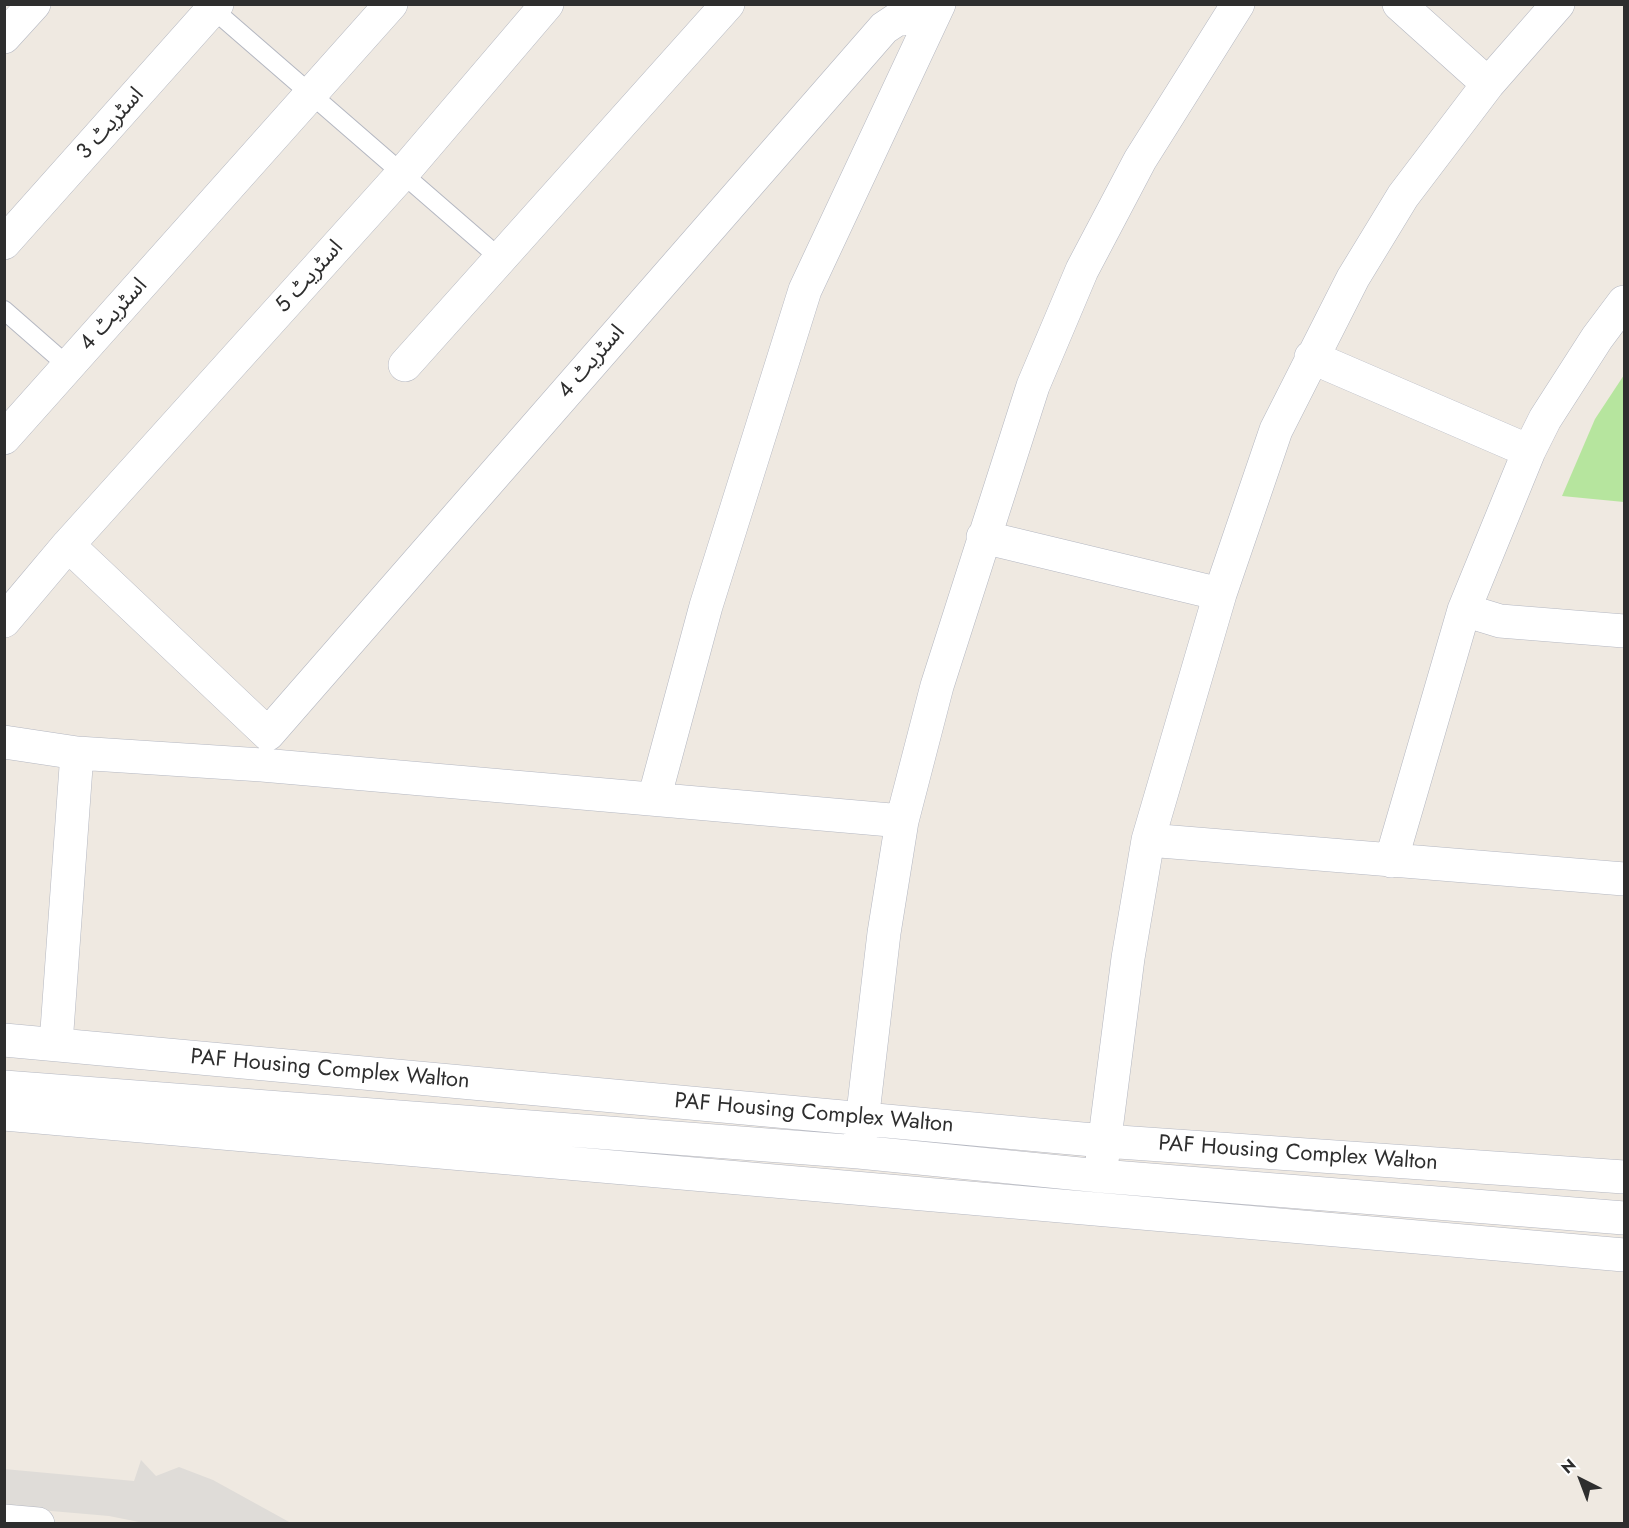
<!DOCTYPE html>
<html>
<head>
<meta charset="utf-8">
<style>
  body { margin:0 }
  #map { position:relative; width:1629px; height:1528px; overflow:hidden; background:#efe9e1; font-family:Jost,sans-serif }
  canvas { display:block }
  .frame { position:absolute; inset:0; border:6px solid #2e2e2e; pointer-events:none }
  .north { position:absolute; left:1551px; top:1450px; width:60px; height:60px; -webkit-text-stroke:4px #fff; paint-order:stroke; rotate:318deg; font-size:16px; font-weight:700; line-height:24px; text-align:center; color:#2e2e2e }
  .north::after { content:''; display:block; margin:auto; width:21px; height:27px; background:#2e2e2e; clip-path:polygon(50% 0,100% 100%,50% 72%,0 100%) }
</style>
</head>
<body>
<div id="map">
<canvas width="1629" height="1528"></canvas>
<div class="frame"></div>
<div class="north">N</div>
</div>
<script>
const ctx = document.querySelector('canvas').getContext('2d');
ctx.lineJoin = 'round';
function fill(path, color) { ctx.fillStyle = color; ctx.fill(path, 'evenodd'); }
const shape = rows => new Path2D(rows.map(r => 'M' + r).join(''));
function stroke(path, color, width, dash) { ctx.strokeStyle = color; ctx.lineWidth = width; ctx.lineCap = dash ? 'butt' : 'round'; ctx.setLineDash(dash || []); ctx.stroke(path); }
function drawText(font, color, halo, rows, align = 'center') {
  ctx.font = font + ' Jost,"Noto Sans Arabic",sans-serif'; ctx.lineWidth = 4.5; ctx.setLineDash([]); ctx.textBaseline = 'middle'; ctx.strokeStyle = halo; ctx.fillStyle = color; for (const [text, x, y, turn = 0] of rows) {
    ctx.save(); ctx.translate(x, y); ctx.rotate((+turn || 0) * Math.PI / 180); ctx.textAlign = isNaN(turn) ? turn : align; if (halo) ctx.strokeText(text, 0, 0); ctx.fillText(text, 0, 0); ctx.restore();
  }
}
fill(shape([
  [1624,375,1624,502,1562,496,1595,419]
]), '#b6e59e');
fill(shape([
  [141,1460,156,1476,179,1467,213,1480,291,1523,144,1523,109,1516,5,1507,4,1469,134,1481]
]), '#dfdcd8');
const service = shape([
  [207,4,502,260],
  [4,310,68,366]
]);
const minor = shape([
  [1399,4,1488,84],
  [4,37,34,4],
  [4,243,217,4],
  [1311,357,1529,451],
  [405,365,728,4],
  [4,438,391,4],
  [983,537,1220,594],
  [68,545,402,174,547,4],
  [1464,610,1500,621,1624,631],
  [4,621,68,545,268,734],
  [268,734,884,28,896,20,910,17,928,27],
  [4,742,77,753,262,765,902,821],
  [654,799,706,606,805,290,939,4],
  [1148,840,1624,879],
  [1391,861,1464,610,1529,451,1545,419,1597,338,1624,302],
  [4,1040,1104,1141,1624,1177],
  [56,1044,77,753],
  [4,1087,859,1152,1100,1176,1624,1218],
  [4,1114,1624,1255],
  [860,1139,884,933,902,821,937,686,1033,386,1082,270,1140,160,1238,4],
  [1102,1161,1128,958,1148,840,1220,594,1276,430,1353,278,1403,196,1488,84,1558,4],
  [4,1521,38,1524]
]);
stroke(service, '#b4b7c1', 20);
stroke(minor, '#b4b7c1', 34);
stroke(service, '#fff', 18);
stroke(minor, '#fff', 33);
drawText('22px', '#2e2e2e', '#fff', [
  ["اسٹریٹ 3",111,124,-48],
  ["اسٹریٹ 5",310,277,-48],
  ["اسٹریٹ 4",114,315,-48],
  ["اسٹریٹ 4",592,362,-49],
  ["PAF Housing Complex Walton",330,1070,5],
  ["PAF Housing Complex Walton",814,1114,5],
  ["PAF Housing Complex Walton",1298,1154,4]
]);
</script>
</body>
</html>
